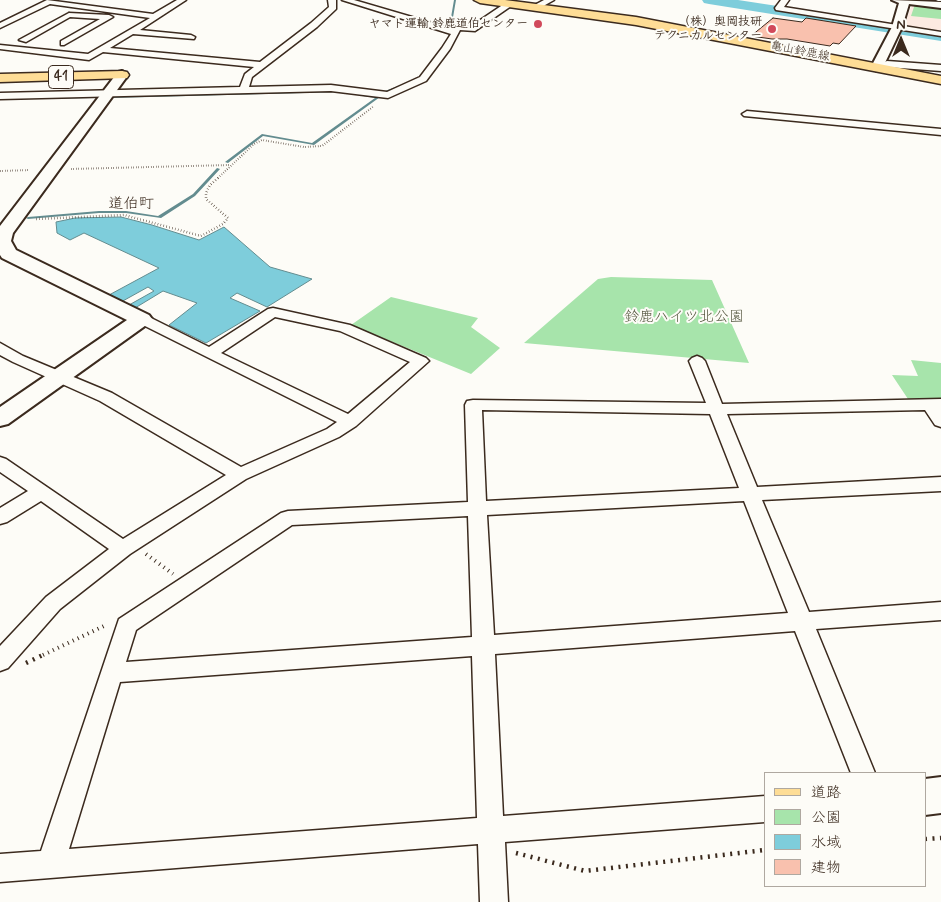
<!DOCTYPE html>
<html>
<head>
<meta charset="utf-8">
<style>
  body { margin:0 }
  #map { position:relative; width:941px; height:902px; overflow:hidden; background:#fdfcf7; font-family:Mynerve,"Klee One",sans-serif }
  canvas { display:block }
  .legend { position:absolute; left:764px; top:772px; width:162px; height:115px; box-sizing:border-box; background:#fdfcf7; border:1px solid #afa8a0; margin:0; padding:6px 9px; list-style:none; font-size:15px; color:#3b2a1e }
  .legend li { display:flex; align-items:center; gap:10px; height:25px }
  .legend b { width:25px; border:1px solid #afa8a0 }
  .north { position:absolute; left:876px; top:15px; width:50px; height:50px; -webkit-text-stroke:4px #fdfcf7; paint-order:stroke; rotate:0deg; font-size:14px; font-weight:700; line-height:20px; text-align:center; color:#3b2a1e }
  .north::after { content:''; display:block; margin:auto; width:18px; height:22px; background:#3b2a1e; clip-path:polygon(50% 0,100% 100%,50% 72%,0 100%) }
</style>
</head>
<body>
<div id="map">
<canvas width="941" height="902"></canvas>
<ul class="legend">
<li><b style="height:6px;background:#fedd96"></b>道路</li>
<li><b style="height:14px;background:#a7e4ab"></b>公園</li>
<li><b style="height:14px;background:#7ecddb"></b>水域</li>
<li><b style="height:14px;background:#f9c1ae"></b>建物</li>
</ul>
<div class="north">N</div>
</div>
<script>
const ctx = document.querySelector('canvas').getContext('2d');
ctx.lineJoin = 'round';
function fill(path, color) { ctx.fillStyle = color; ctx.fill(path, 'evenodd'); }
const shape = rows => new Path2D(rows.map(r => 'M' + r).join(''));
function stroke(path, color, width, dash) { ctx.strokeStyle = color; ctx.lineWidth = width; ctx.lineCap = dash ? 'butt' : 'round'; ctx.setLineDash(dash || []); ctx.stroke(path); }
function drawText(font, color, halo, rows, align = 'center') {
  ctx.font = font + ' Mynerve,"Klee One",sans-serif'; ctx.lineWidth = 4; ctx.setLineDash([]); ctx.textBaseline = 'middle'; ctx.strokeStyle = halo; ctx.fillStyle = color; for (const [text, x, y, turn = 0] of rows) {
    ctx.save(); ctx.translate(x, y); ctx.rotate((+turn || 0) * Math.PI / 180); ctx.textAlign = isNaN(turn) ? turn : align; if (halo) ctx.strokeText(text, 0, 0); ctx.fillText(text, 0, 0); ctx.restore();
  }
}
fill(shape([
  [912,4,941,7,941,33,904,26]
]), '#fceae1');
fill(shape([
  [915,4,941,7,941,19,911,16],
  [611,277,712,280,749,363,524,343,598,279],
  [391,297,478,318,471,327,500,348,471,374,351,325],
  [911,360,941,363,941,398,908,399,892,375,918,376]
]), '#a7e4ab');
const water = shape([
  [121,217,152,225,199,240,224,227,270,267,312,279,267,307,237,293,230,298,260,311,206,343,169,325,197,303,163,291,135,308,129,305,154,291,148,287,121,302,109,295,159,268,84,233,70,240,57,233,56,222,75,218,121,217]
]);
fill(water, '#7ecddb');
stroke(water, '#638c8f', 1);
fill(shape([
  [454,0,456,0,451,29,450,30,449,29,454,0],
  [450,33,451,34,446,46,444,47,449,34,450,33],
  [401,85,404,86,388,92,385,91,401,85],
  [342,90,344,91,343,92,111,98,109,97,111,96,342,90],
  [363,94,380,97,314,145,263,136,228,163,225,162,262,134,312,143,375,98,363,96,363,94],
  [92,96,94,97,93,98,26,99,24,98,26,97,92,96],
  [217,168,220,169,195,196,161,218,126,213,99,213,28,219,26,218,28,217,99,211,126,211,158,216,193,194,217,168]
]), '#638c8f');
fill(shape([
  [702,0,738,0,941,31,941,41,709,4,704,3,702,0]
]), '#7ecddb');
const building = shape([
  [773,18,802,22,806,18,856,26,839,44,833,43,830,46,787,39,772,39,751,36,773,18]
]);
fill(building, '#f9c1ae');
stroke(building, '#3b2a1e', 1);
const lane = shape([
  [936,0,941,0,941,1,938,1,936,0]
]);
const street = shape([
  [47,0,153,14,177,0,186,0,140,30,191,35,195,37,194,39,133,34,110,48,260,62,311,23,329,7,328,0,336,0,336,9,317,27,252,77,249,87,331,85,387,92,420,77,442,48,451,34,342,0,354,0,453,29,458,26,470,27,507,2,514,4,475,31,460,30,450,49,426,81,388,98,331,91,0,99,0,93,240,87,245,74,254,67,103,52,89,60,0,49,0,45,88,54,150,18,50,4,0,28,0,23,47,0],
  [544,0,554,0,538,9,531,7,544,0],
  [781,0,789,0,784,7,941,32,941,36,776,10,775,8,781,0],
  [69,13,109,15,113,17,64,45,61,45,61,41,100,19,70,17,26,42,19,40,69,13],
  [887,61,941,65,941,71,887,67,877,70,873,67,887,61],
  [747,111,941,129,941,135,744,116,742,114,747,111],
  [273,308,350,325,426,358,429,361,356,426,339,437,246,479,130,554,60,609,8,668,0,671,0,646,46,597,109,549,41,501,7,522,0,524,0,508,28,491,0,472,0,457,6,459,123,539,226,475,100,401,13,362,0,355,0,343,23,356,112,393,241,467,327,429,337,422,137,322,135,319,137,316,147,316,209,347,268,309,273,308],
  [275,317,340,331,410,362,348,414,221,353,275,317],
  [697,356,702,358,705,361,722,404,941,399,941,427,935,425,925,410,727,414,757,487,941,477,941,491,762,500,809,612,941,602,941,620,816,629,875,773,851,773,795,631,495,654,503,816,765,796,765,822,505,842,508,902,480,902,478,844,0,882,0,854,41,851,119,619,281,513,288,511,468,502,465,405,467,401,473,400,706,403,689,361,692,358,697,356],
  [482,410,710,414,739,488,486,501,482,410],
  [744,501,788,613,494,635,487,515,744,501],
  [468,516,472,637,126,662,136,630,292,525,468,516],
  [472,656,477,818,69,849,120,682,472,656]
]);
const secondary = shape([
  [892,0,941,2,941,8,909,4,902,27,883,67,877,71,871,67,892,27,899,3,892,0],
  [122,71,128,75,13,233,11,241,16,250,149,315,152,319,149,323,8,424,0,426,0,407,127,320,2,258,0,255,0,226,118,72,122,71],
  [941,777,941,813,925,815,925,779,941,777]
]);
const primary = shape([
  [474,0,505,0,636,17,941,76,941,84,636,25,480,3,474,0],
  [122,71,127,72,129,75,127,78,0,82,0,74,122,71]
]);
stroke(lane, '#3b2a1e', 3);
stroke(street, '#3b2a1e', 3);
stroke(secondary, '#3b2a1e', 4);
stroke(primary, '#3b2a1e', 3);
stroke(shape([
  [71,169,230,165],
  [0,171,30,170],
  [218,178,254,144,262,140,304,147,322,146,374,106]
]), '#3b2a1e', 2, [0.5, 2]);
stroke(shape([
  [36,219,124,215,201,236,223,224,228,218,206,199,206,193,210,185,219,177]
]), '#3b2a1e', 2.5, [0.5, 2.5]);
stroke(shape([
  [146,554,173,574],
  [43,655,106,625]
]), '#3b2a1e', 4, [1, 4.5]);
stroke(shape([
  [26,663,45,654],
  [925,839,941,838],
  [516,853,585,871,765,850]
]), '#3b2a1e', 4.5, [2, 5.5]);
fill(lane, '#fdfcf7');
fill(street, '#fdfcf7');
fill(secondary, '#fdfcf7');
fill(primary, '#fedd96');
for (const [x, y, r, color] of [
  [538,24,5,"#d1495b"],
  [772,29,5,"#d1495b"]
]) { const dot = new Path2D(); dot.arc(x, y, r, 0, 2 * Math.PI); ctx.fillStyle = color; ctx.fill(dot); stroke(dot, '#fdfcf7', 2); }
drawText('bold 12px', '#3b2a1e', '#fdfcf7', [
  ["（株）奥岡技研",762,22],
  ["テクニカルセンター",762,36],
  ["ヤマト運輸 鈴鹿道伯センター",528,24]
], 'right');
drawText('12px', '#3b2a1e', '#fdfcf7', [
  ["亀山鈴鹿線",800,52,11]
]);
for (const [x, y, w] of [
  [61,77,25]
]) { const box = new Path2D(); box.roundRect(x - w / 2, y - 11.5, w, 23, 4); ctx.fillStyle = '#fdfcf7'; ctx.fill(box); stroke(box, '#3b2a1e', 1); }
drawText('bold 14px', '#3b2a1e', null, [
  ["41",61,77]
]);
drawText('15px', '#3b2a1e', '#fdfcf7', [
  ["道伯町",131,205]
]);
drawText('15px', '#565841', '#fdfcf7', [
  ["鈴鹿ハイツ北公園",684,318]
]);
</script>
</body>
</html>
